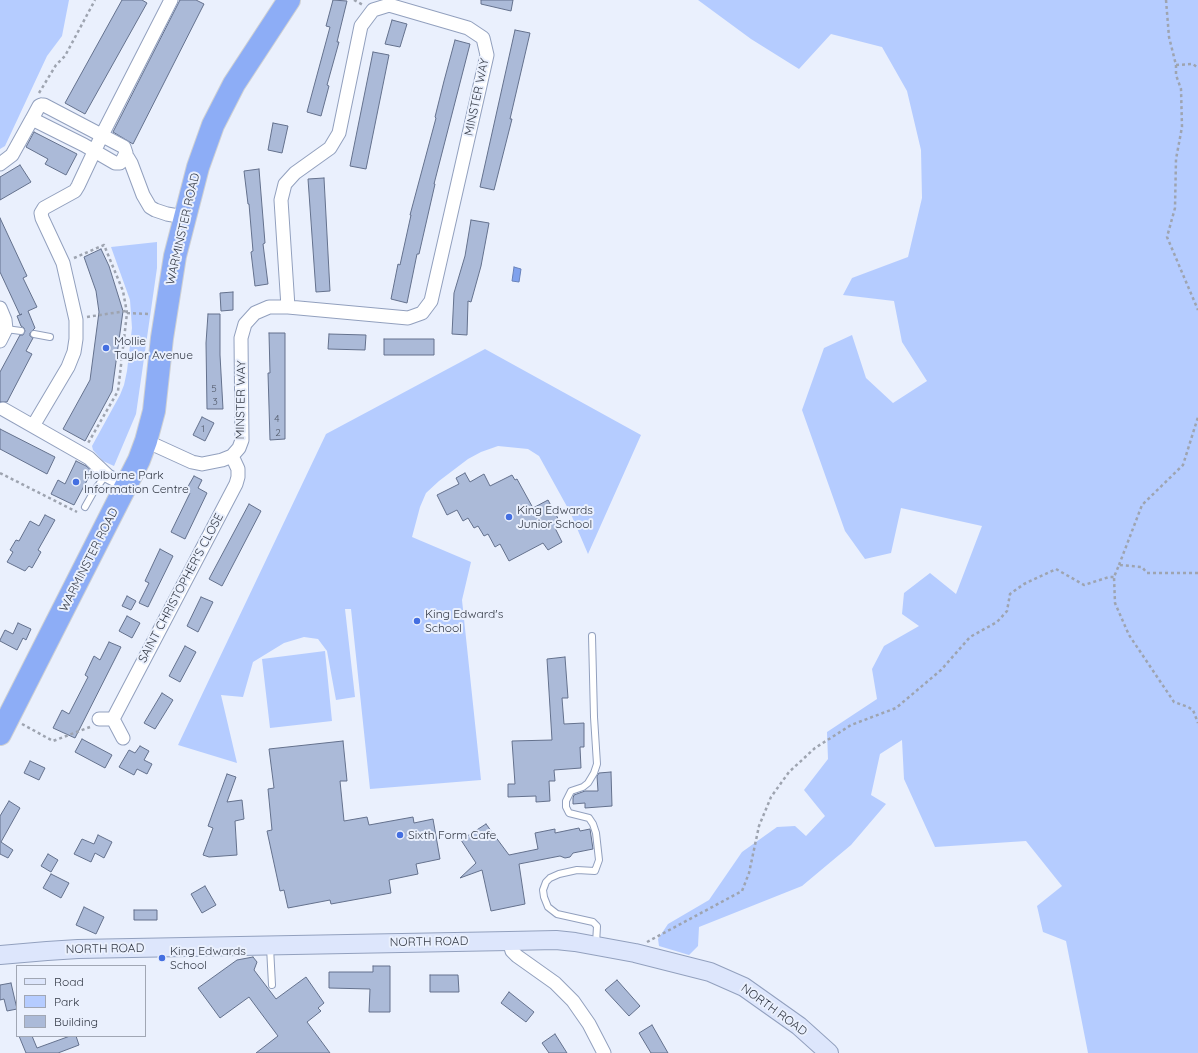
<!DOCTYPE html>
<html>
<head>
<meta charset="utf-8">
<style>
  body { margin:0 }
  #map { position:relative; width:1198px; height:1053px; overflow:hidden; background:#eaf0fd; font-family:Quicksand,sans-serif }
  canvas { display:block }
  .legend { position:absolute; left:16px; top:965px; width:130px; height:72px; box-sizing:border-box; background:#eaf0fd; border:1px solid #a1a7b4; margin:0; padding:5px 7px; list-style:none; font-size:12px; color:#343a46 }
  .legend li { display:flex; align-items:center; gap:8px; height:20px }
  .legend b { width:20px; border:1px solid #a1a7b4 }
</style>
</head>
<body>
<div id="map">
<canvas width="1198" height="1053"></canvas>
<ul class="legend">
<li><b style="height:5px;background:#dde6fc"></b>Road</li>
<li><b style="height:11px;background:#b5ccff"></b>Park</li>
<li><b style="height:11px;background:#abbad8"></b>Building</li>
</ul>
</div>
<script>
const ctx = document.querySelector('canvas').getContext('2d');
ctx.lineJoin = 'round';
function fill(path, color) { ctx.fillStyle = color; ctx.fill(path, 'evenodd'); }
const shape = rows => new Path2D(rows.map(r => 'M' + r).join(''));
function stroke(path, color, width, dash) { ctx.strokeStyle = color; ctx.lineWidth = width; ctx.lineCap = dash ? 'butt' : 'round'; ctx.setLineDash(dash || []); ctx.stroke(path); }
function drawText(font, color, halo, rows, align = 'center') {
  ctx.font = font + ' Quicksand,sans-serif'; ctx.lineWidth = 4; ctx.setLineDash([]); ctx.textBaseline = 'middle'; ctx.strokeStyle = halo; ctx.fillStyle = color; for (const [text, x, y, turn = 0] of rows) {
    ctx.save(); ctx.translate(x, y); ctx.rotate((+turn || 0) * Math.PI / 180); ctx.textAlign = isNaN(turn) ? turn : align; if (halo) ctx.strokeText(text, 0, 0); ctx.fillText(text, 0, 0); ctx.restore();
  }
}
fill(shape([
  [0,0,69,0,62,36,47,56,5,146,0,149],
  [698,0,1198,0,1198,1053,1088,1053,1066,941,1043,932,1037,906,1062,886,1026,841,935,847,904,779,902,740,880,754,871,795,886,804,851,845,802,886,699,927,698,946,689,955,659,946,658,939,668,924,709,900,742,852,777,827,795,826,806,836,825,816,804,790,828,759,827,732,877,699,872,669,884,646,919,626,902,614,904,593,930,573,956,594,982,526,901,508,891,553,865,559,845,531,802,410,824,348,852,335,866,378,893,403,927,381,902,342,894,301,843,295,852,278,908,257,922,198,921,150,907,91,882,47,831,34,799,69,751,39],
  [157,242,157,268,136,414,114,466,103,461,93,450,92,446,120,395,124,385,127,371,132,328,130,300,111,247],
  [485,349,641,435,588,554,570,512,539,456,528,449,498,446,481,452,468,459,439,481,426,493,420,507,412,537,471,562,462,600,481,780,370,789,351,609,345,609,355,697,336,700,327,651,318,639,304,637,284,643,253,662,243,697,221,695,237,763,178,745,326,434],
  [325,651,332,721,270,728,262,659]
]), '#b5ccff');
const water = shape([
  [514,267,521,269,519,282,512,281,514,267]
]);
fill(water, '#7fa1ed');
stroke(water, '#6882bb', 1);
const building = shape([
  [122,0,142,0,147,3,85,114,65,103,122,0],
  [180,0,196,0,204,4,133,144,113,132,180,0],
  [333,0,347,1,337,42,339,42,327,85,329,86,321,116,307,112,330,27,326,26,333,0],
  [481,0,513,0,511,11,481,4,481,0],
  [392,20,407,24,400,47,385,44,392,20],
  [515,30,530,33,510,119,512,119,494,190,480,187,515,30],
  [455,40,470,44,434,184,435,184,419,254,417,254,407,303,391,299,398,264,400,265,411,215,410,215,436,118,435,117,444,81,455,40],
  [373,52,389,55,366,169,350,166,373,52],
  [273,123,288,126,282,153,268,150,273,123],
  [34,132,77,154,66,175,45,164,48,159,26,147,34,132],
  [20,165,31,182,0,200,0,177,20,165],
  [259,169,265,243,263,244,268,284,255,286,251,252,253,251,249,204,248,204,244,171,259,169],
  [324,178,330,291,316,292,308,179,324,178],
  [0,218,27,276,23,278,37,307,28,311,35,328,30,333,30,336,33,338,26,351,32,354,7,402,0,402,0,372,20,335,23,335,25,331,24,328,21,326,17,316,22,314,20,315,0,272,0,218],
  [471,220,489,223,481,266,471,302,468,301,467,335,452,334,454,293,465,256,471,220],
  [101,249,109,266,123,311,112,391,85,441,63,429,90,380,99,312,96,291,84,257,101,249],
  [233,292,233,310,221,311,220,293,233,292],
  [208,314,220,314,220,355,223,409,207,409,206,343,208,314],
  [269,333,285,333,285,439,270,440,268,373,270,373,269,333],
  [329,334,366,335,365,350,328,349,329,334],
  [384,339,434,339,434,355,384,355,384,339],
  [202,417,214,423,205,441,193,435,202,417],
  [0,429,55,457,47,474,0,449,0,429],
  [76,461,86,466,92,471,74,505,51,494,58,480,65,484,76,461],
  [465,473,470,482,484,474,490,486,512,475,515,480,517,479,533,508,548,500,561,524,555,528,562,542,548,550,543,543,509,561,500,544,495,547,488,534,484,536,478,526,474,528,468,518,463,521,457,510,447,515,437,495,459,484,456,478,465,473],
  [194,476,202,480,198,488,207,493,185,539,171,532,190,493,186,490,194,476],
  [249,504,261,511,222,586,209,579,249,504],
  [45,515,55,520,38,550,41,552,32,568,29,566,25,571,7,562,13,552,10,550,16,540,19,541,30,521,39,526,45,515],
  [160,549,173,556,148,607,139,603,149,583,145,581,160,549],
  [127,596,136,601,131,610,122,606,127,596],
  [201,597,213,602,198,632,187,626,201,597],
  [127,616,140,623,132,638,119,631,127,616],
  [18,623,31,629,26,640,23,638,17,650,0,641,0,640,5,630,13,634,18,623],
  [109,642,121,647,75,738,53,728,62,710,69,714,88,677,85,675,94,656,100,660,109,642],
  [185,646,196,652,180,682,169,676,185,646],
  [565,657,568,698,562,698,564,724,584,723,584,747,580,747,581,768,554,770,555,781,549,781,550,801,536,802,536,796,508,797,508,784,515,784,512,741,552,740,547,659,565,657],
  [162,693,173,700,155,729,144,723,162,693],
  [82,739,112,755,105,768,75,752,82,739],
  [343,741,347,781,340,781,344,821,367,817,369,825,413,817,414,823,433,819,440,859,416,864,418,874,389,880,391,893,331,904,330,900,288,908,284,890,280,891,267,831,272,830,268,789,274,788,269,749,343,741],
  [140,746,149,751,144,760,152,764,147,774,137,769,134,775,119,767,129,750,135,753,140,746],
  [30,761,45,768,39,780,24,773,30,761],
  [611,772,612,806,585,808,585,803,573,804,573,798,574,795,585,791,598,791,597,776,599,773,611,772],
  [227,774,236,777,227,802,242,800,244,819,235,821,237,855,209,857,203,855,213,828,208,826,227,774],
  [9,801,20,808,1,842,13,850,8,858,0,854,0,816,9,801],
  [486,824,509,855,538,849,535,833,555,829,555,833,579,828,580,831,590,829,593,849,573,853,570,857,565,858,560,856,519,864,525,904,491,911,482,870,460,878,476,863,461,840,486,824],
  [98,835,112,842,104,858,95,853,91,862,74,854,82,839,94,844,98,835],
  [48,854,58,860,51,872,41,866,48,854],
  [51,874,69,883,61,898,43,888,51,874],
  [205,886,216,905,202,913,191,894,205,886],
  [84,907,104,917,96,934,76,925,84,907],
  [134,910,157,910,157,920,134,920,134,910],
  [253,957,257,962,254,970,276,999,306,977,324,1003,318,1008,321,1011,307,1022,330,1053,256,1053,278,1036,249,997,220,1018,198,988,237,960,253,957],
  [373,966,390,966,390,1012,369,1012,370,989,329,988,329,972,373,972,373,966],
  [430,975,458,975,459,992,430,992,430,975],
  [617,980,640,1006,629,1016,605,990,617,980],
  [11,983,17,1009,7,1011,4,999,0,1000,0,985,11,983],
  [509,992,534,1012,526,1022,501,1003,509,992],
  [652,1025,668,1053,651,1053,639,1033,652,1025],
  [555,1034,567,1053,549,1053,542,1043,555,1034],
  [19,1036,32,1036,37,1048,70,1036,76,1036,79,1045,58,1053,26,1053,19,1036]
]);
fill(building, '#abbad8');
stroke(building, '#64718d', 1);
const lane = shape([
  [6,329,21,331],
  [34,334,50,337],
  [85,507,94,491,103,479,108,476],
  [592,636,594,717,597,764,594,773,588,783,583,787,571,791,566,801,566,807,569,813,589,818,593,824,596,833,599,860,595,871,577,870,559,874,550,878,546,882,543,890,544,897,548,907,557,914,593,922,597,926,596,944],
  [270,947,272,985]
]);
const street = shape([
  [41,105,44,105,124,147,126,153,122,161,120,163,115,163,84,145,32,119,39,106,41,105],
  [125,156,128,158,131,163,143,195,150,207,155,210,167,214,184,217],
  [0,164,12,155,32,119],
  [0,308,5,320,6,329,0,341],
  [3,409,89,458,108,476,127,486],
  [33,426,68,367,74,352,76,339,76,320,63,263,42,218,41,213,44,208,75,191,78,186,102,135,171,0],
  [146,441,192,462,202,464,222,460,232,456,239,448,242,440,241,338,245,324,255,313,269,307,288,307,281,200,285,184,295,173,330,148,339,133,361,26,373,10,389,5,468,28,483,38,487,55,431,301,422,313,408,318,288,307],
  [99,719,113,719,123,738],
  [113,719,236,484,238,477,238,469,232,456],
  [509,941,512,951,517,956,555,983,573,1001,589,1024,604,1053]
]);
const secondary = shape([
  [0,955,47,951,78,949,509,941,556,940,575,942,635,953,710,972,744,987,799,1026,829,1053]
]);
const highway = shape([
  [0,734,139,460,146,441,154,411,162,338,175,256,198,167,213,125,234,84,289,0]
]);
stroke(lane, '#92a0be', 8);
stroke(street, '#92a0be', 15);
stroke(secondary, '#92a0be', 20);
stroke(highway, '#ced0d3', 24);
stroke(shape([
  [354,0,363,5],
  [1166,0,1169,37,1176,65,1193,64,1198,68],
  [1176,65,1176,75,1181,89,1182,127,1176,159,1175,208,1167,237,1198,310],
  [39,93,56,65,65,56,95,0],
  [74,258,104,245,123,291,127,313,118,391,87,445],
  [127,313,150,314],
  [87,317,126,311],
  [0,473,77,512],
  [1119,565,1142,505,1183,465,1198,417],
  [1198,573,1147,573,1142,567,1119,565,1114,577,1115,603,1129,635,1174,702,1188,707,1193,710,1198,723],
  [22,724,53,741,90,727],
  [647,942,742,891,749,873,759,826,771,797,789,772,815,748,851,725,896,708,941,670,970,637,997,622,1007,611,1010,594,1024,584,1056,569,1084,585,1109,577,1114,577]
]), '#9ea4b0', 2.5, [3, 3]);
stroke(lane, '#fff', 6);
stroke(street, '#fff', 13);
stroke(secondary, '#dde6fc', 18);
stroke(highway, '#8dadf6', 22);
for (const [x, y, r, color] of [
  [106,348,4,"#446fe1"],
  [76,482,4,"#446fe1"],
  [509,517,4,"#446fe1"],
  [417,621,4,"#446fe1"],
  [400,835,4,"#446fe1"],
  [162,958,4,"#446fe1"]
]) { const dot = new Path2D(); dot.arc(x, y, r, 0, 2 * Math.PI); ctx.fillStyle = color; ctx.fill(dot); stroke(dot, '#eaf0fd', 1.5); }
drawText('10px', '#525a6a', null, [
  ["5",214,389],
  ["3",215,402],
  ["4",277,419],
  ["1",203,429],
  ["2",278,433]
]);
drawText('12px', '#343a46', '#eaf0fd', [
  ["MINSTER WAY",477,97,-78],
  ["WARMINSTER ROAD",183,229,-77],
  ["MINSTER WAY",241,400,-89],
  ["WARMINSTER ROAD",89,560,-63],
  ["SAINT CHRISTOPHER'S CLOSE",181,588,-62],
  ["NORTH ROAD",429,942,-1],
  ["NORTH ROAD",105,949,-1],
  ["NORTH ROAD",774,1010,36]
]);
drawText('12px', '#343a46', '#eaf0fd', [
  ["Mollie",114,341],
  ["Taylor Avenue",114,355],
  ["Holburne Park",84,475],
  ["Information Centre",84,489],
  ["King Edwards",517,510],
  ["Junior School",517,524],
  ["King Edward's",425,614],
  ["School",425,628],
  ["Sixth Form Cafe",408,835],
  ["King Edwards",170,951],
  ["School",170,965]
], 'left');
</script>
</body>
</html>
